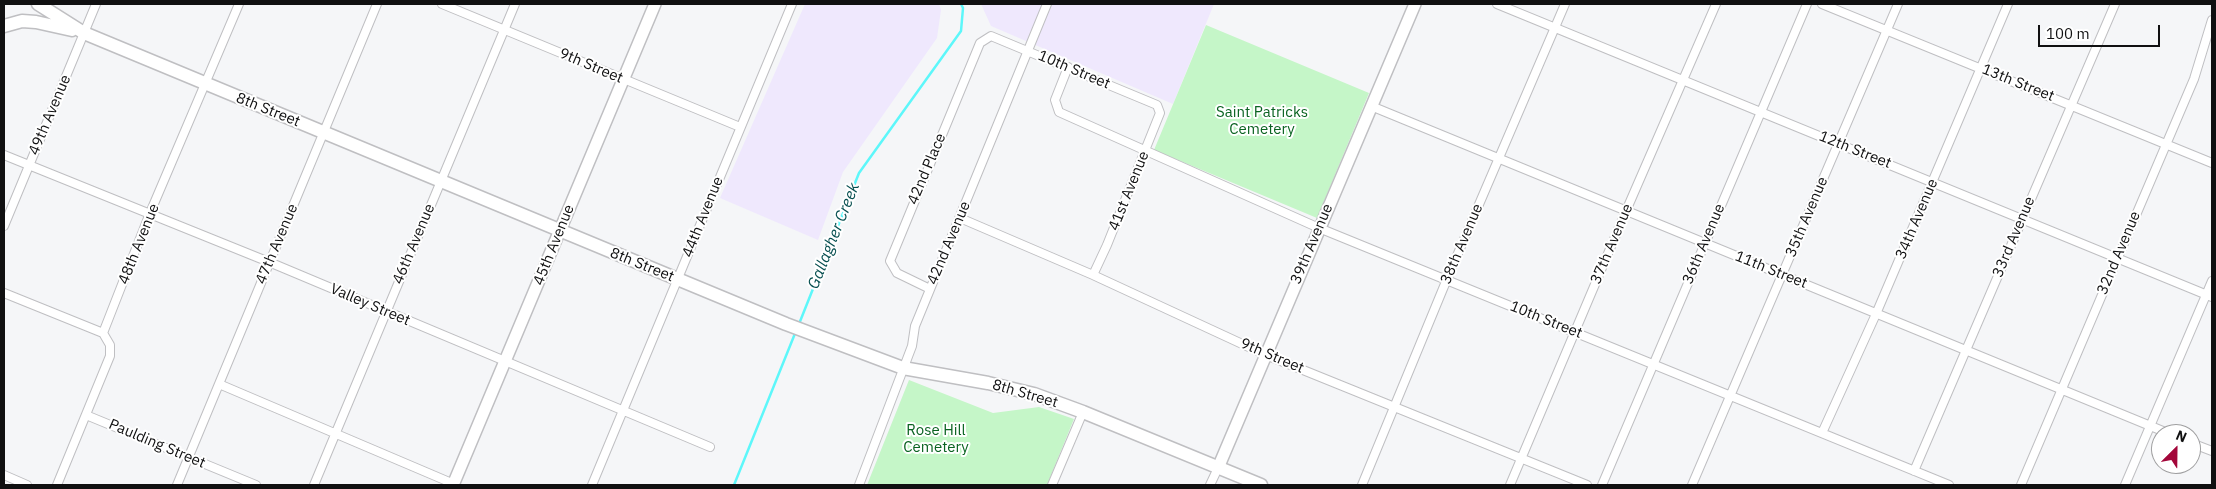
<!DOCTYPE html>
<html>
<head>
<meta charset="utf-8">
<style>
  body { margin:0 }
  #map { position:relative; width:2216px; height:489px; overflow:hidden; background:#f5f6f8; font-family:"IBM Plex Sans",sans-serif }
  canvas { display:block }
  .frame { position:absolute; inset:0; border:5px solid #101011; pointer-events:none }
  .north { position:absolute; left:2151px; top:424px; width:50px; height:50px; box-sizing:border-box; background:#fff; border:1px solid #9f9fa0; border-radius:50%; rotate:23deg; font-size:14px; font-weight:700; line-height:20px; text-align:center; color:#101011 }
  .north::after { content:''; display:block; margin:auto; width:18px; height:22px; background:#a3063a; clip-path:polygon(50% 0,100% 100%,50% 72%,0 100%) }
  .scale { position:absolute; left:2038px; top:25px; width:122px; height:22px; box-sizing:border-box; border:2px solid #101011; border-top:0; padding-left:6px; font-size:15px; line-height:18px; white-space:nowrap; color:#101011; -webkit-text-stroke:4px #fff; paint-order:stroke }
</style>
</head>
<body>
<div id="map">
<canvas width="2216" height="489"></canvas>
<div class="frame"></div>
<div class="north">N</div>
<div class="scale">100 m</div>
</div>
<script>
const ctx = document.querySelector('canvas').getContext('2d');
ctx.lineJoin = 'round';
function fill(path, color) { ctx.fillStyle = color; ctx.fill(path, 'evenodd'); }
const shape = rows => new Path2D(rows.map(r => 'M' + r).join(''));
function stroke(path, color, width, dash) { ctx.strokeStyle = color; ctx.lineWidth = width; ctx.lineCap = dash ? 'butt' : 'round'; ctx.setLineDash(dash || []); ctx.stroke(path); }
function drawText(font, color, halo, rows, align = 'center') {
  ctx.font = font + ' "IBM Plex Sans",sans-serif'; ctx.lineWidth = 4; ctx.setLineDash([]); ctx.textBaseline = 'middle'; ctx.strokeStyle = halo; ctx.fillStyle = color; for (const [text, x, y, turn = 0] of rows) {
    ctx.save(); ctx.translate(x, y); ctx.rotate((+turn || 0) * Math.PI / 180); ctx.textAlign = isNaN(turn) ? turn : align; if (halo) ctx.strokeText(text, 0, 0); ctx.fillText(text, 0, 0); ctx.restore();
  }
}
fill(shape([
  [805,4,939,4,941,10,937,38,843,172,818,240,720,198],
  [981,4,1214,4,1173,104,991,26]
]), '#efe8fd');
fill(shape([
  [1206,25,1369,93,1317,218,1154,150],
  [909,380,993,413,1039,407,1074,419,1047,485,867,485]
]), '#c5f6c8');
stroke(shape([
  [799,324,859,173,961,31,963,8,961,4],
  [734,485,796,331]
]), '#5df7fa', 2.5);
const street = shape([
  [442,4,740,127],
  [1497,4,2212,297],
  [1822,4,2212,163],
  [1068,67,1055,100,1059,112,1319,228,1949,485],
  [1371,106,2170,434],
  [4,155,269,262,710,447],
  [960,218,1093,275,1266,355,1587,485],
  [4,226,96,4],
  [930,289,897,273,890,261,980,43,991,36,1157,105,1160,113,1107,245,1093,275],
  [4,293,103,333],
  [219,384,454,484],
  [86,415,256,485],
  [1822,433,1876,314,2008,4],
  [2191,443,2212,451],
  [1914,471,2115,4],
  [4,475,27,485],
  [57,485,110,356,110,345,103,333,150,213,239,4],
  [177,485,377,4],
  [314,485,515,4],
  [592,485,792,4],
  [859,485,912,346,915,326,1047,4],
  [1052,485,1083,412],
  [1210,485,1218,468],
  [1362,485,1447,279,1565,4],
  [1510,485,1626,211,1716,4],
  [1602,485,1807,4],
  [1692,485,1898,4],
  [2021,485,2194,79,2212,20],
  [2125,485,2212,281]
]);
const secondary = shape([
  [1218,468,1415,4],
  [453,485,655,4]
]);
const primary = shape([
  [38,4,84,33,786,324,903,368,988,383,1034,394,1083,412,1261,485],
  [4,26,22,21,36,22,72,30]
]);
stroke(street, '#bfbfc2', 10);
stroke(secondary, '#bfbfc2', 14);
stroke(primary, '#bfbfc2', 15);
stroke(street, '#fff', 8);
stroke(secondary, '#fff', 11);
stroke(primary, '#fff', 12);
drawText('15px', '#101011', '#fff', [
  ["9th Street",591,66,23],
  ["10th Street",1074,70,23],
  ["13th Street",2018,83,22],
  ["8th Street",268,110,22],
  ["49th Avenue",50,115,-67],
  ["12th Street",1855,150,22],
  ["42nd Place",927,169,-67],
  ["41st Avenue",1129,191,-68],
  ["44th Avenue",703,217,-68],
  ["35th Avenue",1807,217,-67],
  ["34th Avenue",1917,219,-67],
  ["33rd Avenue",2014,237,-67],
  ["42nd Avenue",949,243,-67],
  ["48th Avenue",139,244,-68],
  ["47th Avenue",277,244,-67],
  ["46th Avenue",414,244,-67],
  ["39th Avenue",1312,244,-67],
  ["38th Avenue",1462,244,-67],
  ["37th Avenue",1612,244,-67],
  ["36th Avenue",1704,244,-67],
  ["45th Avenue",554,245,-68],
  ["32nd Avenue",2119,253,-67],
  ["8th Street",642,265,22],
  ["11th Street",1771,270,22],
  ["Valley Street",370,305,23],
  ["10th Street",1546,320,22],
  ["9th Street",1272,356,23],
  ["8th Street",1025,394,16],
  ["Paulding Street",157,444,23]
]);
drawText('15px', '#0a6321', '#fff', [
  ["Saint Patricks",1262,113],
  ["Cemetery",1262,130],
  ["Rose Hill",936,431],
  ["Cemetery",936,448]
]);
drawText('italic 16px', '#074f50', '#fff', [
  ["Gallagher Creek",834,236,-68]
]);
</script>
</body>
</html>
